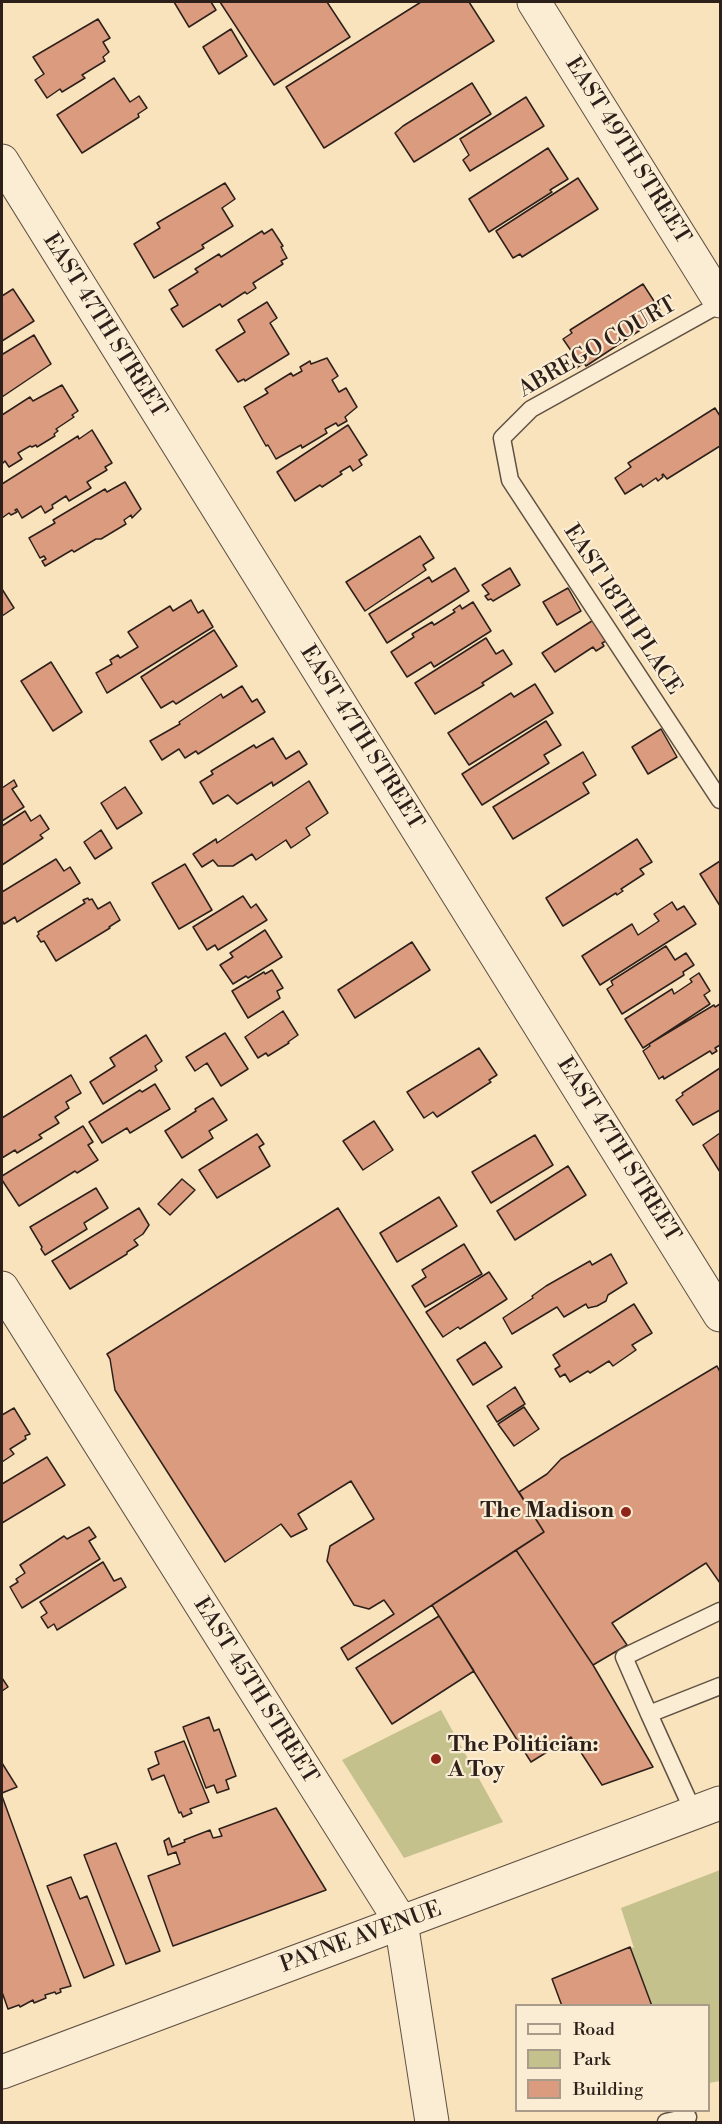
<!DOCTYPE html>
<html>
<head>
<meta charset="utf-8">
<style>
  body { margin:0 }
  #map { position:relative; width:722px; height:2124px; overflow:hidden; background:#f9e3bd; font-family:"Libre Bodoni",serif }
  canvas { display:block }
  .frame { position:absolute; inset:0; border:3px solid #2d201a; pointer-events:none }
  .legend { position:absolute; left:515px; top:2004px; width:195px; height:108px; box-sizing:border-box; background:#fbedd4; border:2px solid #a99b8a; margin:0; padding:8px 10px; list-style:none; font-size:18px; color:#2d201a }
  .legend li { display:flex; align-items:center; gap:12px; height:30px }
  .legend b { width:30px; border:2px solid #a99b8a }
</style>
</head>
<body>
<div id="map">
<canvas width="722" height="2124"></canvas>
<div class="frame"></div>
<ul class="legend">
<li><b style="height:8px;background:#fbedd4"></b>Road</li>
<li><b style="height:16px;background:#c4c18d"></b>Park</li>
<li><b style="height:16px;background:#da9b7e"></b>Building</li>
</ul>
</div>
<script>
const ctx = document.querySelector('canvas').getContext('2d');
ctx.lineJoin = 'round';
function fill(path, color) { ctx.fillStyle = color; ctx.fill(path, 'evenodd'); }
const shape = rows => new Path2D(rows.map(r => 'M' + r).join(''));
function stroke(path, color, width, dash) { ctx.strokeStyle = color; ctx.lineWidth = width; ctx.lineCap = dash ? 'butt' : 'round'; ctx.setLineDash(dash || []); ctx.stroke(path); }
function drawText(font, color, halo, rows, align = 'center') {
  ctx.font = font + ' "Libre Bodoni",serif'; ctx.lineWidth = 4.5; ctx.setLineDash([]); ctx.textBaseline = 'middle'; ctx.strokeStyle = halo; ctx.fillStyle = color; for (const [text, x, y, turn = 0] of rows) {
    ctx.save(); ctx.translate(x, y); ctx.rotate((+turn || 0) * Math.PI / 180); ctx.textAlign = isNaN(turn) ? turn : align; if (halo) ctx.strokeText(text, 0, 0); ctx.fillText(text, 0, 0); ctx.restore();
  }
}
fill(shape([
  [441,1710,503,1822,404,1858,342,1760],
  [720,1870,720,2081,709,2083,708,2006,652,2005,630,1947,634,1948,621,1908]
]), '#c4c18d');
const building = shape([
  [174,2,211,2,216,10,189,27,174,2],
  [220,2,327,2,350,37,274,85,220,2],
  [421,2,469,2,494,41,324,148,286,87,421,2],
  [98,19,110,38,103,42,109,52,103,57,105,61,82,75,85,78,62,92,60,89,47,98,35,80,44,74,33,57,98,19],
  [231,29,247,56,219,74,203,47,231,29],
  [114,78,130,102,139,96,147,108,138,114,139,117,82,153,57,115,114,78],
  [472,83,491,114,414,162,395,133,403,126,472,83],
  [526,97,544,126,470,171,463,160,469,155,460,139,526,97],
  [548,148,568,179,550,190,552,192,489,232,469,199,548,148],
  [578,178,598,209,522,257,520,254,513,258,496,231,578,178],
  [225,183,235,199,222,208,233,226,202,245,204,248,154,278,134,244,160,228,157,223,225,183],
  [272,229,283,246,281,247,287,258,281,261,283,264,253,283,256,288,247,294,245,292,222,307,220,304,183,327,171,309,178,305,169,290,198,272,195,269,219,254,221,257,262,231,264,234,272,229],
  [643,284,663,315,586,366,584,363,577,368,570,357,574,355,563,339,572,333,570,330,643,284],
  [13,289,34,321,2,341,2,296,13,289],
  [267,302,277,318,270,323,289,354,245,381,244,379,238,382,216,350,245,332,238,320,267,302],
  [34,335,51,364,2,397,2,352,3,354,34,335],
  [327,358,338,376,332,380,339,392,346,388,357,407,345,417,347,421,338,426,336,423,325,429,327,433,302,448,301,445,276,459,268,445,266,446,244,407,268,393,265,389,291,373,293,376,302,371,300,367,310,361,311,364,327,358],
  [62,385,78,411,72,415,74,417,56,429,58,431,54,434,55,436,37,447,36,445,32,447,30,446,18,453,22,459,9,467,5,461,2,464,2,415,30,397,33,401,62,385],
  [715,408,720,416,720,446,667,479,663,474,662,475,663,477,658,481,656,478,643,487,641,484,625,494,615,478,631,467,628,463,715,408],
  [348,425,367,455,359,460,362,465,353,471,350,466,340,472,342,474,322,487,320,485,295,501,277,472,348,425],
  [92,430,112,463,105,467,107,470,87,482,91,488,69,501,66,496,52,505,53,508,45,513,41,506,22,518,17,509,15,510,17,512,11,515,9,513,2,518,2,484,78,436,79,439,92,430],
  [125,482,141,509,132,518,131,515,124,520,126,524,101,539,96,539,74,552,72,550,45,566,42,561,46,559,44,556,40,558,29,538,55,523,53,520,105,489,107,492,125,482],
  [420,536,434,558,423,565,426,570,365,611,346,582,420,536],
  [455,568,469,591,387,643,369,614,429,577,432,582,455,568],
  [510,568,520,585,493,601,491,599,488,600,485,596,489,594,482,585,510,568],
  [568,588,581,611,557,625,543,602,568,588],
  [2,589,14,608,2,616,2,589],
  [191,600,198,613,203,610,213,627,107,693,96,673,112,664,110,660,118,655,120,658,138,647,128,632,170,606,173,611,191,600],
  [473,602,491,631,434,667,431,662,407,677,391,652,414,637,412,634,432,622,434,625,455,612,453,610,460,605,462,609,473,602],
  [595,619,608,640,602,643,604,646,596,651,593,647,555,672,542,653,595,619],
  [214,630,237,666,176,704,173,701,161,708,141,677,214,630],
  [486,638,496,654,503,650,512,664,482,683,484,685,435,714,415,683,486,638],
  [51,662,82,712,53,731,21,681,51,662],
  [535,684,553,713,469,765,448,733,511,693,514,697,535,684],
  [242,686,252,702,257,699,265,712,198,754,196,751,185,758,179,749,162,760,150,741,180,724,179,722,221,694,223,698,242,686],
  [546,721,561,745,544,755,549,763,482,805,462,774,546,721],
  [661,729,677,757,648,774,632,747,661,729],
  [273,738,286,759,299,751,307,764,273,786,272,782,237,804,228,795,213,804,200,782,213,774,211,771,254,745,256,748,273,738],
  [583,752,596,775,583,783,589,793,513,839,493,807,583,752],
  [14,780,17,786,12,789,24,807,2,821,2,788,14,780],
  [309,781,328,813,306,828,310,835,291,848,286,840,256,860,252,854,233,866,218,866,213,860,202,867,193,854,216,839,217,843,309,781],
  [125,787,142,813,117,829,101,803,125,787],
  [25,811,31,821,40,815,49,829,40,835,43,838,2,865,2,826,25,811],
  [101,830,112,848,95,859,84,842,101,830],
  [637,839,652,862,640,869,644,874,621,889,623,891,617,895,616,893,563,926,546,898,637,839],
  [56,859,64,871,70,867,80,883,17,922,15,917,4,924,2,920,2,892,56,859],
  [720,861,720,906,700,874,720,861],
  [185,864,212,910,179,929,152,883,185,864],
  [243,896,251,908,256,904,267,920,218,950,215,945,207,950,193,927,243,896],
  [88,898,89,900,92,899,98,909,110,902,120,920,109,927,110,928,56,961,44,941,41,942,37,936,39,934,38,932,85,903,83,900,88,898],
  [672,902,677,910,684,906,696,924,600,985,582,956,632,924,638,935,659,921,654,914,672,902],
  [265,930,282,957,248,978,246,976,233,984,220,965,233,957,230,953,265,930],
  [412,942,430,970,355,1018,338,990,412,942],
  [666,946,675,960,686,953,694,965,683,972,684,975,622,1014,607,989,613,985,611,981,666,946],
  [272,970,283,988,277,991,280,998,248,1018,232,991,264,972,265,974,272,970],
  [699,973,710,991,704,995,710,1004,643,1048,625,1019,672,989,674,994,692,982,690,979,699,973],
  [720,1004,720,1045,715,1048,717,1051,712,1054,710,1051,664,1079,663,1076,659,1079,643,1051,650,1046,649,1044,714,1005,715,1007,720,1004],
  [283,1011,298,1035,288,1042,289,1043,268,1056,266,1053,258,1058,245,1037,283,1011],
  [225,1033,248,1069,221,1086,207,1063,195,1071,186,1057,225,1033],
  [146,1035,162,1061,155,1066,157,1070,103,1104,90,1082,115,1066,110,1058,146,1035],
  [479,1048,497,1075,489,1080,491,1082,437,1117,433,1112,424,1118,407,1092,479,1048],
  [720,1068,720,1110,693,1125,676,1100,683,1095,682,1093,720,1068],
  [71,1075,81,1093,66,1102,69,1108,55,1117,59,1123,39,1135,42,1138,17,1153,15,1150,2,1158,2,1118,71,1075],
  [155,1084,170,1109,130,1133,127,1128,102,1143,89,1122,140,1090,142,1092,155,1084],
  [213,1098,227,1120,209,1131,213,1138,182,1158,165,1131,196,1111,195,1109,213,1098],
  [374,1121,393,1150,363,1170,343,1141,374,1121],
  [83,1126,93,1142,88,1145,98,1160,77,1173,75,1171,19,1206,2,1180,2,1176,83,1126],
  [720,1133,720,1172,703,1145,720,1133],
  [257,1134,264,1144,259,1147,270,1166,217,1198,199,1170,257,1134],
  [535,1135,553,1165,491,1203,472,1172,535,1135],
  [568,1166,586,1195,515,1240,497,1211,568,1166],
  [182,1179,195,1190,170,1215,158,1204,182,1179],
  [96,1188,108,1208,84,1223,87,1229,45,1255,41,1249,42,1247,30,1227,96,1188],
  [439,1197,457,1226,397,1262,380,1233,439,1197],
  [139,1208,149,1225,143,1234,134,1240,138,1245,127,1252,127,1254,70,1289,52,1261,139,1208],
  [338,1208,544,1532,348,1660,341,1648,394,1614,384,1600,369,1609,354,1605,327,1561,330,1546,374,1519,351,1481,298,1514,307,1529,291,1537,281,1524,225,1562,115,1390,110,1359,107,1354,338,1208],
  [464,1244,482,1274,425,1307,412,1286,426,1277,422,1270,464,1244],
  [611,1254,627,1283,608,1295,606,1301,597,1306,588,1308,586,1304,564,1317,557,1307,512,1334,503,1318,533,1298,532,1296,546,1286,590,1261,592,1265,611,1254],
  [489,1272,507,1299,460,1329,458,1327,443,1337,426,1312,489,1272],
  [634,1304,652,1333,632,1345,636,1350,613,1366,609,1361,590,1373,588,1371,570,1382,565,1374,560,1377,555,1369,560,1366,553,1355,634,1304],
  [485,1342,502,1367,473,1385,457,1360,485,1342],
  [717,1366,720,1372,720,1583,706,1563,612,1623,627,1645,593,1665,516,1550,544,1532,519,1492,547,1474,561,1459,717,1366],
  [515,1387,525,1404,497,1422,487,1406,515,1387],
  [524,1407,539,1429,514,1446,498,1424,524,1407],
  [14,1408,30,1434,25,1436,26,1439,10,1449,14,1454,2,1462,2,1415,14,1408],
  [47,1457,65,1485,2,1523,2,1484,47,1457],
  [89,1527,96,1537,89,1541,100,1559,22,1608,10,1587,18,1582,16,1579,25,1573,20,1565,64,1536,67,1539,89,1527],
  [516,1550,593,1665,653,1767,602,1785,571,1737,531,1762,432,1605,516,1550],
  [103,1562,114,1581,121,1578,126,1587,57,1630,54,1624,48,1628,41,1617,47,1613,40,1602,103,1562],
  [439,1616,474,1671,392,1724,356,1668,439,1616],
  [2,1678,8,1687,2,1691,2,1678],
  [209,1717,214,1731,219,1729,236,1776,226,1780,229,1789,217,1793,214,1785,206,1788,183,1727,209,1717],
  [184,1741,209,1802,190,1809,192,1813,183,1817,181,1812,179,1813,164,1775,152,1780,148,1769,159,1764,155,1752,184,1741],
  [2,1763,17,1787,2,1793,2,1763],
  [2,1796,71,1986,60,1989,61,1992,56,1994,55,1992,45,1995,46,1998,34,2003,33,2000,20,2007,19,2005,8,2009,2,1992,2,1796],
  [276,1808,326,1890,173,1946,148,1876,180,1864,176,1852,168,1855,164,1841,169,1838,172,1847,185,1842,184,1840,210,1830,213,1838,222,1836,219,1829,276,1808],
  [116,1843,160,1951,126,1964,84,1855,116,1843],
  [71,1877,80,1899,87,1896,114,1965,84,1978,47,1886,71,1877],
  [630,1947,652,2006,562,2006,552,1979,630,1947]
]);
fill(building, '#da9b7e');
stroke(building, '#2d201a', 1.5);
const service = shape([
  [720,304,531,409,502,438,510,480,720,800],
  [720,1611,624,1657,649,1714,720,1686],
  [649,1714,694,1813],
  [666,2122,688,2117]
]);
const minor = shape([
  [534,2,720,301],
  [2,161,720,1315],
  [2,1288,401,1922,432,2122]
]);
const tertiary = shape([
  [2,2072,720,1803]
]);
stroke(service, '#605143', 19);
stroke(minor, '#605143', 35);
stroke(tertiary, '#605143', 35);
stroke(service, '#fbedd4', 16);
stroke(minor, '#fbedd4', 33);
stroke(tertiary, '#fbedd4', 33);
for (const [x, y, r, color] of [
  [626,1512,6,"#8f2418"],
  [436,1759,6,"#8f2418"]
]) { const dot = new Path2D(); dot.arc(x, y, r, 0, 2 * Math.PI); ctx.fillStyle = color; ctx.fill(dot); stroke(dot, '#fbedd4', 2); }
drawText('22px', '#2d201a', '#fbedd4', [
  ["EAST 49TH STREET",627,151,58],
  ["EAST 47TH STREET",104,326,58],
  ["ABREGO COURT",598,348,-30],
  ["EAST 18TH PLACE",622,610,57],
  ["EAST 47TH STREET",361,738,58],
  ["EAST 47TH STREET",618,1150,58],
  ["EAST 45TH STREET",255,1691,58],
  ["PAYNE AVENUE",361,1938,-20]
]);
drawText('bold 22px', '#2d201a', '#fbedd4', [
  ["The Madison",614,1512],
  ["The Politician:",448,1746,"left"],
  ["A Toy",448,1771,"left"]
], 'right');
</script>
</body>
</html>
